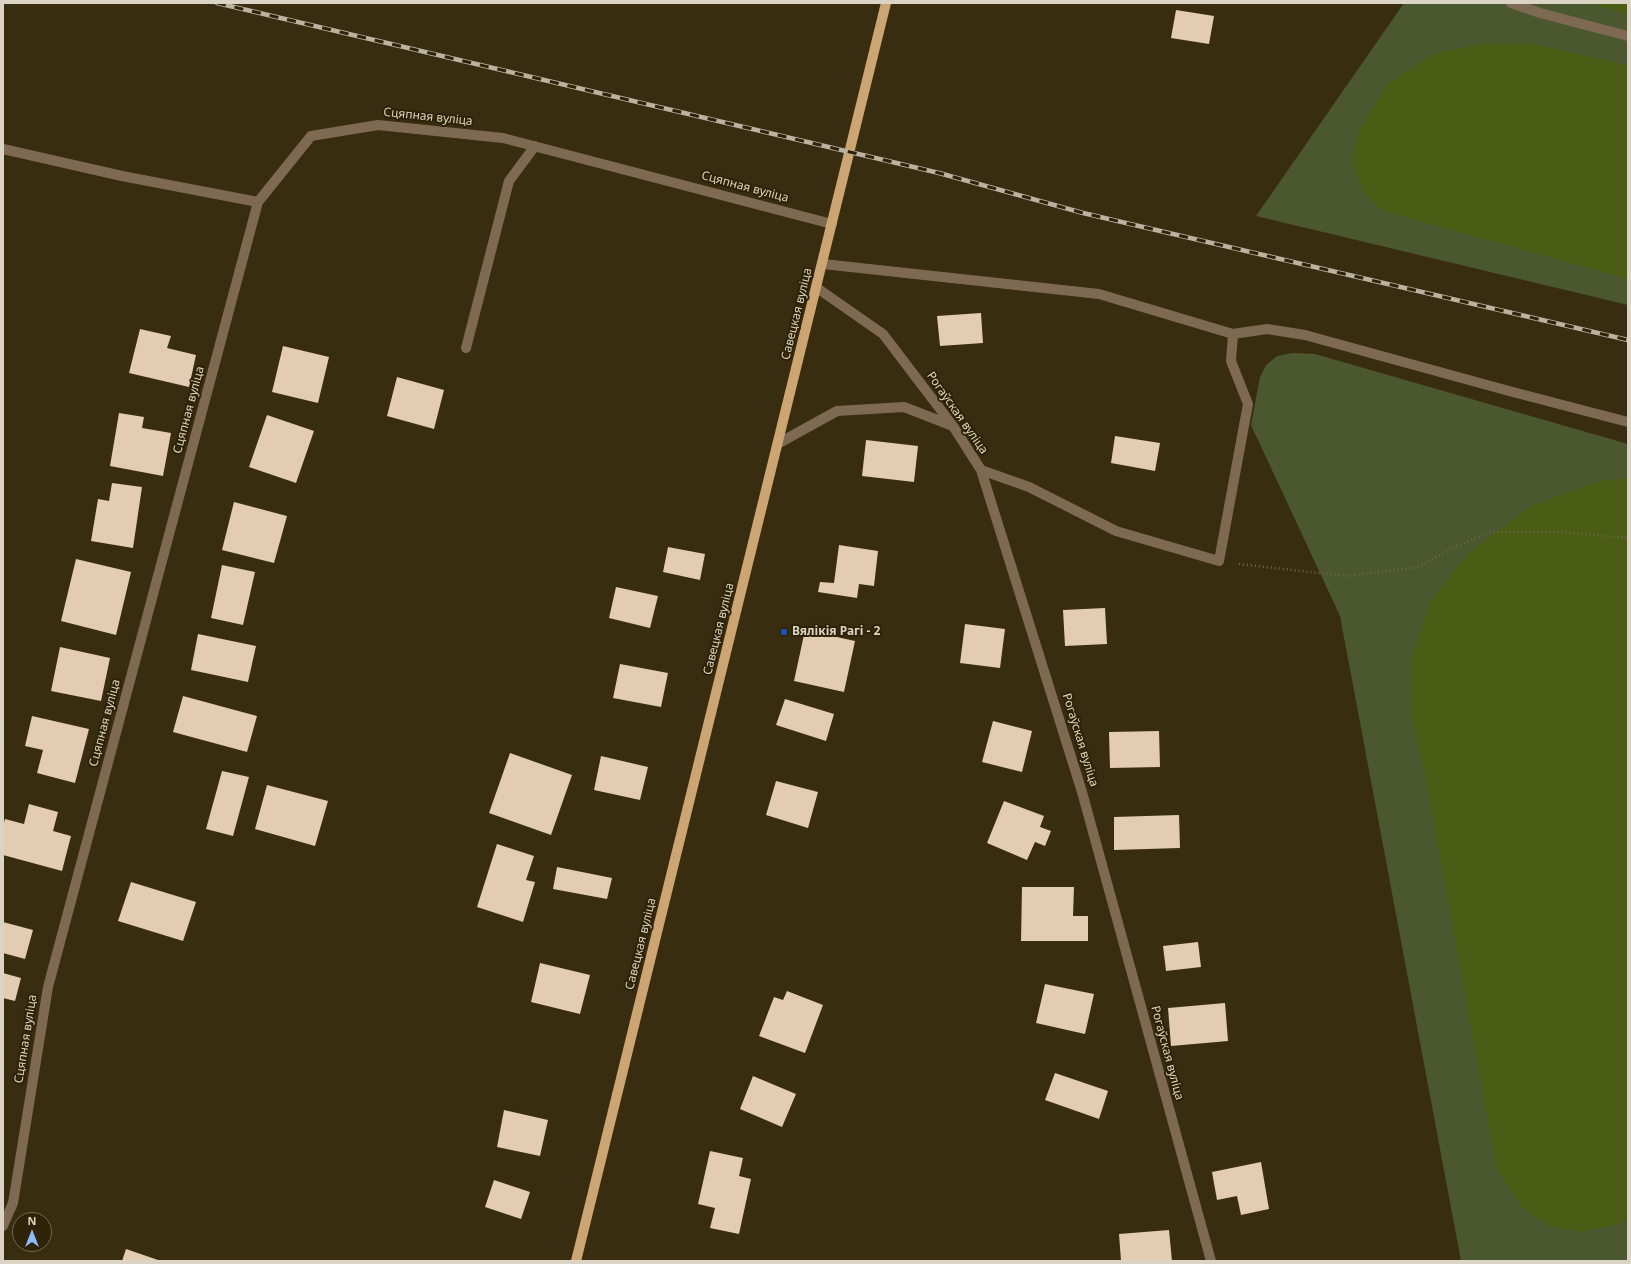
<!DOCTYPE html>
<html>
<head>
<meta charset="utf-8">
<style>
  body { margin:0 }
  #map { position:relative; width:1631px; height:1264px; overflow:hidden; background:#382c11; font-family:"Noto Sans",sans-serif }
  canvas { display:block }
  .frame { position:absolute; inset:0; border:4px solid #dbd4c4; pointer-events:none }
  .north { position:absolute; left:12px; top:1212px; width:40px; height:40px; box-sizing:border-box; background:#2e2207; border:1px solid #736953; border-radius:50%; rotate:0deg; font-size:11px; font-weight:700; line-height:16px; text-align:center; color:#dbd4c4 }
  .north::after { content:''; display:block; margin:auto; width:14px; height:18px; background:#8db9fc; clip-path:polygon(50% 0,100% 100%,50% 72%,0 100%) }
</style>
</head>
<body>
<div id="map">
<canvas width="1631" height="1264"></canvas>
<div class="frame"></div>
<div class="north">N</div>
</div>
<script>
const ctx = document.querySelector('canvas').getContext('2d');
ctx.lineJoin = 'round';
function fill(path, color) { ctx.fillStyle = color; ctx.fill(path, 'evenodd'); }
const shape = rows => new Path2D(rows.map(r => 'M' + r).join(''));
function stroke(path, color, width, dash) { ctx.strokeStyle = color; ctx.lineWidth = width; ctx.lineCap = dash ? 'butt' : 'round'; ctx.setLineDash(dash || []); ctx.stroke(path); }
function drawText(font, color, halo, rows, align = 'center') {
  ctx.font = font + ' "Noto Sans",sans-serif'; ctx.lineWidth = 4; ctx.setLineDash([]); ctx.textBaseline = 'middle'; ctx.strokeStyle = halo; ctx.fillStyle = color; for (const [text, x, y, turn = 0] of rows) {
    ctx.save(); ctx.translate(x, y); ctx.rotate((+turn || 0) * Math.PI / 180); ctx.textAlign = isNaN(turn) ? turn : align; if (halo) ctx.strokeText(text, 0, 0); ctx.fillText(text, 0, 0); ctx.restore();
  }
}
fill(shape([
  [1404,3,1628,3,1628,305,1256,216],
  [1293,353,1315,354,1628,444,1628,1261,1461,1261,1340,616,1251,425,1260,377,1266,365,1277,356]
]), '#4b572e');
fill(shape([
  [1590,3,1628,3,1628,14,1626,14],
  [1482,44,1534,44,1628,65,1628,279,1383,211,1364,193,1352,161,1359,131,1387,84,1433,54],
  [1628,478,1628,1217,1619,1224,1581,1232,1549,1226,1521,1206,1497,1169,1426,779,1411,715,1411,661,1431,600,1469,553,1531,506,1594,482]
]), '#4b5c14');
fill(shape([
  [1176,10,1214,16,1209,44,1171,38],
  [981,313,983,343,940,346,937,316],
  [140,329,171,336,167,348,196,355,189,387,129,373],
  [283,346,329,357,318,403,272,392],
  [397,377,444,390,434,429,387,416],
  [119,413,144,417,142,428,171,433,163,476,110,466],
  [267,415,314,431,296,483,249,467],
  [1115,436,1160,443,1155,471,1111,463],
  [866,440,918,446,914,482,862,476],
  [112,483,142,487,133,548,91,541,98,499,109,501],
  [234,502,287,516,274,563,222,550],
  [839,545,878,551,874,586,859,584,857,598,818,592,820,582,834,583],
  [668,547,705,554,700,580,663,572],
  [76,559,131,572,116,635,61,621],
  [222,565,255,572,243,625,211,618],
  [616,587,658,596,650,628,609,618],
  [1105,608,1107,644,1065,646,1063,610],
  [965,624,1005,629,1000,668,960,663],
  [805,630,855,641,844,692,794,681],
  [198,634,256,646,248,682,191,670],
  [60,647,110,658,101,701,51,691],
  [620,664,668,673,661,707,613,698],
  [183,696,257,716,247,752,173,732],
  [785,699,834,714,826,741,776,725],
  [32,716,89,729,75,783,37,773,43,750,25,746],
  [993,721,1032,731,1022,772,982,762],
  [1159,731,1160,767,1110,768,1109,732],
  [510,753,572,775,551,835,489,813],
  [601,756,648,767,640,800,594,790],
  [222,771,249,777,233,836,206,829],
  [776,781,818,792,808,828,766,815],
  [267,785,328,801,315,846,255,829],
  [1004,801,1044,816,1040,827,1051,831,1045,846,1035,842,1027,860,987,843],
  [29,804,58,812,53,831,71,836,62,871,3,855,3,826,5,819,24,824],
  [1179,815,1180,848,1114,850,1114,817],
  [497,844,534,856,526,880,535,882,523,922,477,907],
  [557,867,612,878,607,899,553,889],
  [131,882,196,902,183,941,118,921],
  [1022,887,1074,887,1073,916,1088,916,1088,941,1021,941],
  [3,922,33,930,25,959,3,953],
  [1198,942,1201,967,1166,971,1163,946],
  [540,963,590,975,580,1014,531,1002],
  [3,973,21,978,15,1001,3,998],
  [1045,984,1094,994,1085,1034,1036,1023],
  [787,991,823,1005,805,1053,759,1036,774,997,783,1000],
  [1225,1003,1228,1041,1171,1046,1168,1008],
  [1055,1073,1108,1091,1099,1119,1045,1100],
  [753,1076,796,1094,782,1127,740,1109],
  [504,1110,548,1120,540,1156,497,1147],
  [710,1151,743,1158,739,1176,751,1179,739,1234,710,1228,715,1208,698,1204],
  [1261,1162,1269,1209,1241,1215,1237,1196,1217,1200,1212,1172],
  [494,1180,530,1192,521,1219,485,1207],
  [1169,1230,1172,1261,1121,1261,1119,1234],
  [126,1249,161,1261,122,1261]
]), '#e3ccb1');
stroke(shape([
  [1239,564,1347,576,1419,567,1454,547,1493,532,1561,532,1628,538]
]), '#71674f', 2.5, [1, 3]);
stroke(shape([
  [1511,3,1540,13,1628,36],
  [3,149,122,176,258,202],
  [823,264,1099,294,1233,334],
  [817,288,883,334,953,426,981,470,1082,792,1211,1261],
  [466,348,509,181,535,146],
  [779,443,837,411,904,407,953,426],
  [981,470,1029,487,1116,531,1219,561,1248,404,1231,361,1233,334,1267,329,1305,335,1509,391,1628,422],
  [3,1226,13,1203,48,987,258,202,311,136,378,125,503,138,832,224]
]), '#7e6a52', 10);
stroke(shape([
  [576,1261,886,3]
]), '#cda572', 10);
const rail = shape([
  [217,3,939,173,1083,213,1628,340]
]);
stroke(rail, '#bbb3a1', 4.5);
stroke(rail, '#2e2207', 3, [9]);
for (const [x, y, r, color] of [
  [784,632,4,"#1a4fb4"]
]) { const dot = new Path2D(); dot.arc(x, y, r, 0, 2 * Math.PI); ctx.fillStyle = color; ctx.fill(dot); stroke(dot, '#2e2207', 1.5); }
drawText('12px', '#dbd4c4', '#2e2207', [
  ["Сцяпная вуліца",428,117,6],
  ["Сцяпная вуліца",745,187,15],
  ["Савецкая вуліца",797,314,-76],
  ["Сцяпная вуліца",189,410,-75],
  ["Рогаўская вуліца",957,413,55],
  ["Савецкая вуліца",719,629,-76],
  ["Сцяпная вуліца",105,723,-75],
  ["Рогаўская вуліца",1080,740,73],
  ["Савецкая вуліца",641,944,-76],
  ["Сцяпная вуліца",26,1039,-81],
  ["Рогаўская вуліца",1167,1053,75]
]);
drawText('bold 12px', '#dbd4c4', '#2e2207', [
  ["Вялікія Рагі - 2",792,632]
], 'left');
</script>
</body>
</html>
